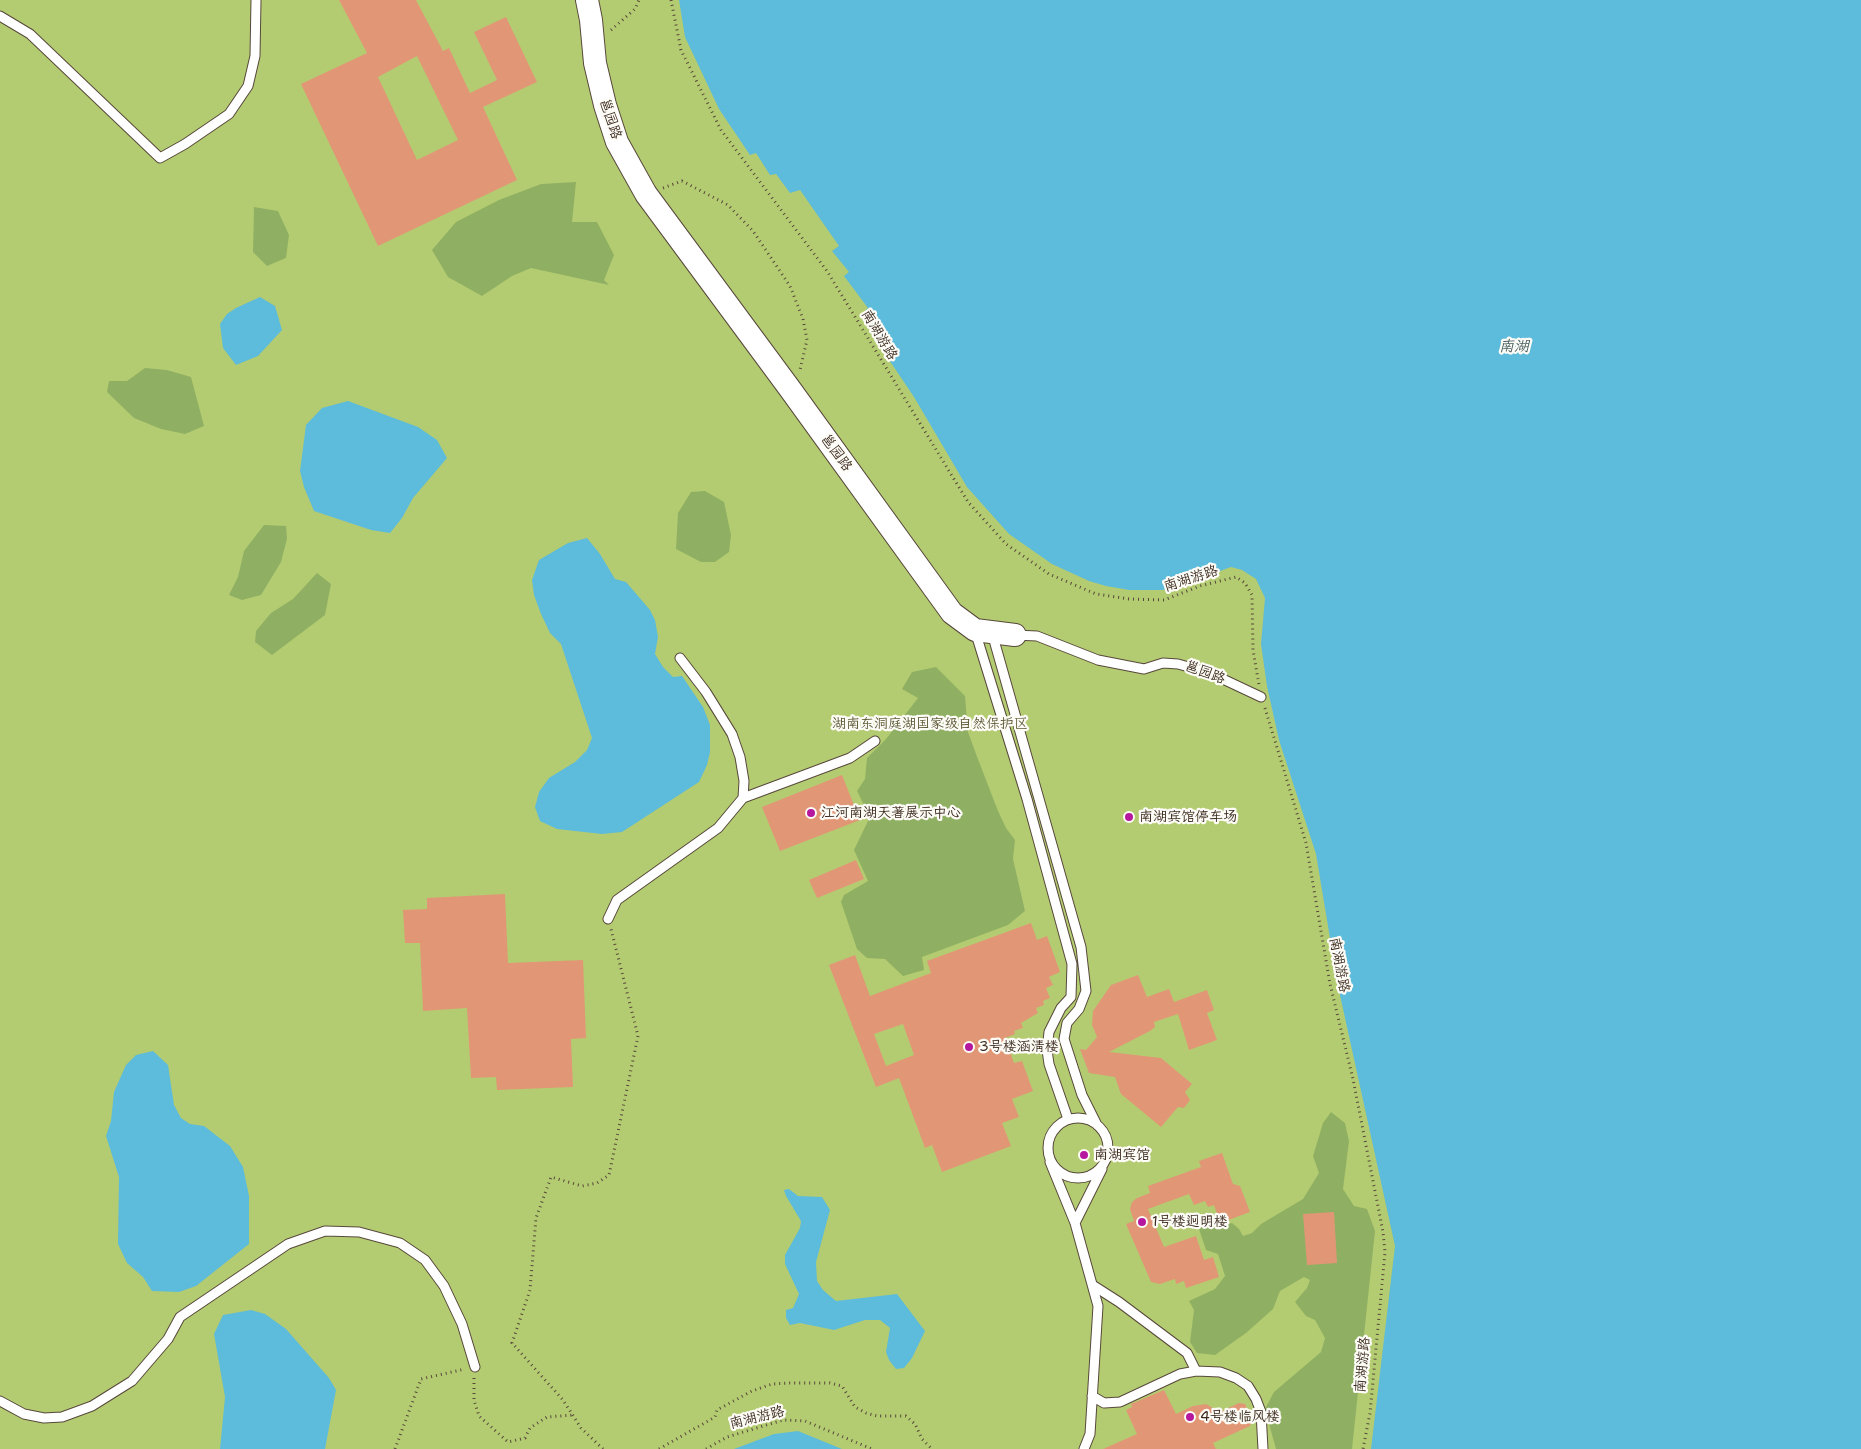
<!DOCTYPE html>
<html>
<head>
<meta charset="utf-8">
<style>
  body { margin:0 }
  canvas { display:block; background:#f4f0de }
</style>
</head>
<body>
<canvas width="1861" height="1449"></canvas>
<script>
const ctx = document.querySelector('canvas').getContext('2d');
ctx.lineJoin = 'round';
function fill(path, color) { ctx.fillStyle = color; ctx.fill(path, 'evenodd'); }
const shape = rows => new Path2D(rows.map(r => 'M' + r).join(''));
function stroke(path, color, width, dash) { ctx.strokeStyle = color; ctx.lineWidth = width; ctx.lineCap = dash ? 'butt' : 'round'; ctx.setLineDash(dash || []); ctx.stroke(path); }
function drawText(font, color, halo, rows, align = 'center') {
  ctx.font = font + ' "Shantell Sans","LXGW WenKai TC",sans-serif'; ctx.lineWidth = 4.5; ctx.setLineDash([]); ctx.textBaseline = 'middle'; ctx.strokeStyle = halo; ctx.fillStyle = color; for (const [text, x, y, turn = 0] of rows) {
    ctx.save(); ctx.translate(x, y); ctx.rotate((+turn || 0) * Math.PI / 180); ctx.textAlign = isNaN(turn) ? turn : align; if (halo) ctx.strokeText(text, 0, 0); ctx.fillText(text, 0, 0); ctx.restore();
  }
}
fill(shape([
  [0,0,1861,0,1861,1449,0,1449]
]), '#b4cc71');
fill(shape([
  [576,182,572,222,597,222,614,255,604,280,609,285,531,268,512,276,482,296,448,277,432,250,456,222,499,200,541,184],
  [254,207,278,211,289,235,286,258,267,266,253,252],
  [145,368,167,370,191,377,204,426,185,434,161,429,134,418,107,392,109,381,127,381],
  [705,491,724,502,731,535,729,552,715,562,701,562,676,549,678,513,691,492],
  [264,525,286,526,287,539,281,562,261,595,242,600,229,595,238,577,244,551],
  [317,573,331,584,325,615,272,655,255,642,256,631,271,613,293,599],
  [936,667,965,696,968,732,976,754,998,811,1006,828,1015,840,1013,859,1025,911,1008,925,922,957,924,970,903,976,885,959,867,958,857,949,841,902,844,895,868,881,854,850,868,821,865,807,857,791,865,779,867,758,886,739,918,698,902,689,912,672],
  [1331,1112,1345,1123,1349,1141,1343,1189,1354,1206,1367,1209,1375,1231,1352,1449,1276,1449,1265,1409,1274,1392,1321,1352,1325,1338,1315,1320,1306,1316,1295,1302,1307,1288,1310,1280,1304,1277,1280,1291,1273,1309,1246,1333,1215,1355,1197,1353,1190,1342,1194,1310,1189,1301,1215,1289,1225,1276,1218,1254,1206,1250,1199,1229,1199,1217,1206,1213,1216,1226,1232,1223,1239,1229,1243,1236,1252,1233,1261,1224,1303,1199,1319,1173,1313,1156,1323,1123]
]), '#8fb063');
fill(shape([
  [679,0,1861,0,1861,1449,1371,1449,1395,1246,1338,986,1316,854,1279,740,1267,686,1261,644,1265,598,1256,579,1242,570,1231,567,1174,588,1162,590,1129,590,1106,586,1089,581,1052,564,1009,534,967,487,914,397,871,333,876,330,863,313,868,308,844,276,849,272,832,251,839,246,800,190,790,193,776,174,770,175,756,153,750,155,719,109,685,37],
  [260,297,275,306,282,330,258,356,236,365,223,348,220,324,227,314,236,308],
  [348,401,418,427,437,440,447,458,413,498,402,518,390,533,371,530,314,511,304,487,300,471,306,425,322,408],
  [587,538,600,554,615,579,626,582,650,610,655,620,658,637,655,654,663,667,673,677,682,676,703,707,710,725,710,752,707,765,699,782,622,832,602,834,557,829,540,821,535,807,539,792,549,778,575,762,587,750,592,738,561,644,550,633,541,614,534,595,532,580,539,560,568,543],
  [153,1051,168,1065,174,1105,181,1118,190,1124,204,1126,230,1146,243,1167,249,1196,249,1244,196,1286,179,1292,152,1291,143,1277,127,1263,118,1244,119,1177,106,1136,111,1121,114,1092,126,1065,136,1055],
  [789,1189,798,1196,822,1197,830,1210,816,1262,817,1281,823,1290,836,1301,897,1294,925,1331,912,1358,904,1368,896,1369,889,1360,886,1352,890,1328,880,1320,865,1320,834,1330,800,1323,790,1325,786,1318,786,1310,793,1308,799,1294,785,1264,785,1255,800,1228,801,1221,786,1196,784,1190],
  [251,1310,265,1314,286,1329,329,1378,336,1390,325,1449,220,1449,225,1397,214,1334,223,1315],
  [798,1431,842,1449,734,1449,774,1434]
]), '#5dbbdb');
fill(shape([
  [339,0,416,0,443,51,449,48,470,93,497,80,474,32,506,17,537,82,483,107,517,180,378,246,301,84,367,53],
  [417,56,458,140,417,160,378,77],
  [842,775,860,820,780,851,762,807],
  [856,860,864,879,817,898,809,880],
  [505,894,508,963,583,960,586,1038,571,1039,573,1087,497,1090,496,1077,471,1078,467,1008,423,1011,420,943,405,943,403,910,427,909,427,898],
  [1031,923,1037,940,1047,936,1060,972,1049,977,1053,985,1046,988,1050,998,1043,1001,1044,1005,1036,1008,1038,1013,1021,1023,1023,1028,1014,1031,1015,1034,1005,1038,1014,1063,1022,1061,1033,1091,1012,1099,1019,1117,1002,1123,1011,1146,942,1172,932,1145,925,1148,899,1078,876,1087,829,965,855,955,870,996,931,973,927,961],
  [903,1024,914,1055,886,1066,874,1034],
  [1138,975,1147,997,1169,989,1174,1002,1207,990,1214,1010,1207,1013,1217,1040,1189,1050,1178,1014,1154,1022,1155,1027,1150,1031,1109,1052,1161,1058,1192,1084,1185,1092,1190,1100,1184,1108,1178,1107,1161,1127,1121,1094,1115,1077,1089,1073,1080,1049,1086,1050,1097,1037,1092,1025,1093,1011,1111,985],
  [1222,1153,1233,1184,1240,1186,1250,1212,1220,1223,1214,1205,1208,1207,1205,1201,1194,1205,1189,1194,1148,1209,1164,1247,1196,1236,1204,1260,1213,1257,1219,1277,1186,1288,1184,1281,1176,1284,1175,1279,1160,1284,1151,1282,1126,1224,1134,1221,1130,1209,1132,1202,1137,1198,1150,1193,1148,1186,1201,1167,1199,1161],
  [1334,1212,1337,1263,1307,1265,1303,1214],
  [1164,1390,1176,1414,1193,1406,1206,1404,1220,1412,1239,1403,1245,1404,1252,1420,1250,1426,1213,1443,1216,1449,1103,1449,1137,1434,1126,1410,1132,1407,1131,1404]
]), '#e19776');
const service = shape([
  [0,16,30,34,160,158,185,144,229,114,248,86,255,56,256,0],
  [975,631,1027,799,1072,964,1071,997,1061,1008,1049,1032,1047,1050,1049,1064,1068,1119],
  [992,633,1081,947,1086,991,1079,1009,1067,1023,1064,1039,1082,1095,1097,1125],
  [1015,635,1037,636,1098,660,1144,669,1163,663,1178,664,1210,673,1261,697],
  [680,658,706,692,732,734,740,757,744,781,743,798],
  [608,919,617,900,718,828,743,798,850,758,875,741],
  '1048 1148a30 30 0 1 1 60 0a30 30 0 1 1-60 0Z',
  [1050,1162,1075,1223,1098,1306,1090,1434,1084,1449],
  [1075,1223,1102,1169],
  [1094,1286,1119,1302,1187,1353,1196,1371],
  [1092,1396,1104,1403,1120,1402,1180,1374,1196,1371,1220,1372,1236,1378,1248,1386,1256,1399,1261,1412,1263,1449],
  [0,1401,24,1414,44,1418,62,1417,92,1406,132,1381,168,1339,180,1317,288,1244,325,1231,359,1232,400,1243,425,1260,444,1286,462,1324,475,1367]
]);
const tertiary = shape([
  [587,0,591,20,595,63,605,105,617,142,646,194,790,389,952,613,975,630,1015,635]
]);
stroke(service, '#57483b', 11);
stroke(tertiary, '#57483b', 24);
stroke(shape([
  [671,0,681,50,721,130,827,271,968,502,1006,544,1049,574,1096,594,1129,599,1164,600,1200,586,1236,577,1245,583,1252,595,1253,650,1259,685],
  [611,30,635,9,639,0],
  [663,188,682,181,728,205,753,231,790,286,803,319,807,340,800,370],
  [1265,708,1306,843,1330,984,1353,1079,1383,1232,1385,1252,1370,1413,1363,1449],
  [474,1378,474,1400,479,1416,508,1442,525,1438,530,1428,547,1417,573,1415],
  [395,1449,421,1379,465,1369],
  [603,1449,581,1428,563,1400,512,1343,530,1290,536,1218,551,1177,582,1186,597,1183,609,1175,638,1036,611,929],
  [659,1449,715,1417,717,1410,752,1391,772,1384,790,1383,830,1383,842,1386,855,1407,866,1413,877,1416,906,1416,915,1424,922,1439,932,1449],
  [706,1449,727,1437,783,1420,805,1421,872,1449]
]), '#57483b', 3, [1, 4]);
stroke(service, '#fff', 9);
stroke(tertiary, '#fff', 22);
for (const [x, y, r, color] of [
  [811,813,5,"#b5179e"],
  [1129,817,5,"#b5179e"],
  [969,1047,5,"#b5179e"],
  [1084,1155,5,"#b5179e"],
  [1142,1222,5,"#b5179e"],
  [1190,1417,5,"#b5179e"]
]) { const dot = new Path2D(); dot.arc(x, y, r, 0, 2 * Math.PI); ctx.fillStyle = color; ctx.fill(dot); stroke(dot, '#fdfcf7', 2); }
drawText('14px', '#3b2a1e', '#fdfcf7', [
  ["邕园路",610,119,72],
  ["南湖游路",879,335,59],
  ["邕园路",836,453,54],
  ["南湖游路",1191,579,-18],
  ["邕园路",1205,673,20],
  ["南湖游路",1339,965,79],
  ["南湖游路",1363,1365,-85],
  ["南湖游路",757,1418,-14]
]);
drawText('14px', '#5f5b37', '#fdfcf7', [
  ["湖南东洞庭湖国家级自然保护区",930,724]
]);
drawText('14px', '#3b2a1e', '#fdfcf7', [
  ["江河南湖天著展示中心",821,813],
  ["南湖宾馆停车场",1139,817],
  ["3号楼涵清楼",979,1047],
  ["南湖宾馆",1094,1155],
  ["1号楼迥明楼",1152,1222],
  ["4号楼临风楼",1200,1417]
], 'left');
drawText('italic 15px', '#475d60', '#fdfcf7', [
  ["南湖",1514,347]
]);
</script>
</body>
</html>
